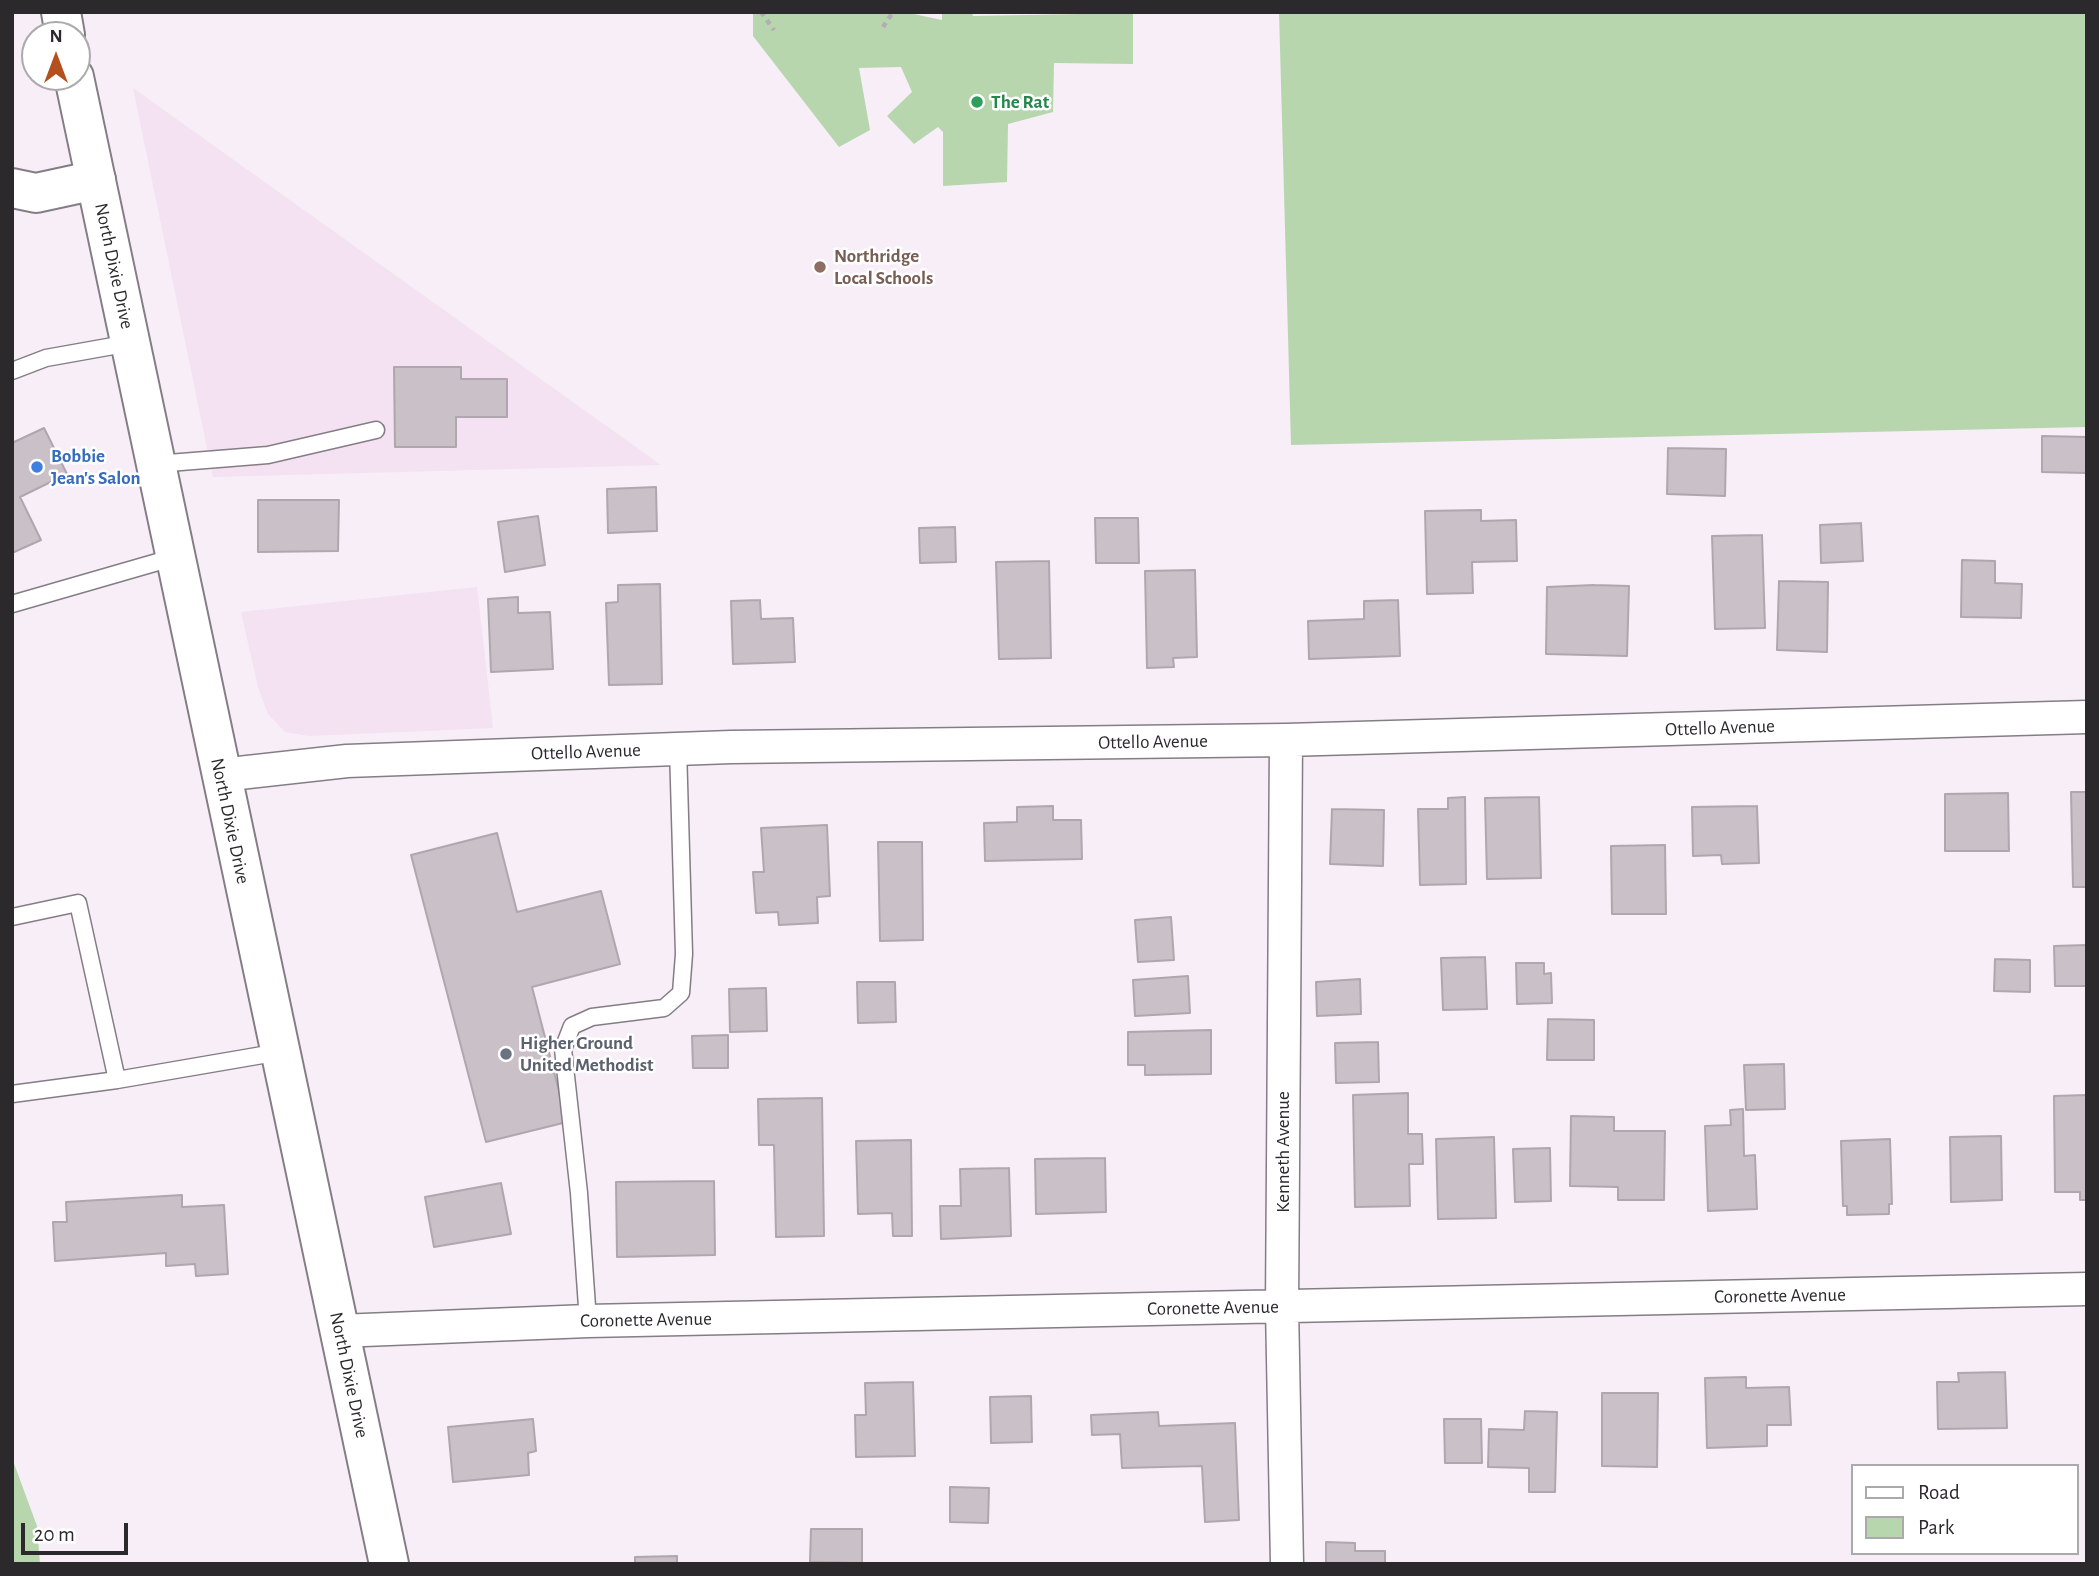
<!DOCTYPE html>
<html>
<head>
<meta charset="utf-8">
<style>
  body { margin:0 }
  #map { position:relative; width:2099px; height:1576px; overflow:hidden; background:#f7eef8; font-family:"Alegreya Sans",sans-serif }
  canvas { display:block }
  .frame { position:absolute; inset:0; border:14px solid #2c292d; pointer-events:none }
  .legend { position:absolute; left:1851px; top:1464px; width:228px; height:91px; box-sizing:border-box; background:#fff; border:2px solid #aba9ab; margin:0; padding:9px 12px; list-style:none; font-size:21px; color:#2c292d }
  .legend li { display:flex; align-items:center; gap:14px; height:35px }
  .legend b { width:35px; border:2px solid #aba9ab }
  .north { position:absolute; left:21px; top:21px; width:70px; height:70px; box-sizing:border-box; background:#fff; border:2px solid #aba9ab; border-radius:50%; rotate:0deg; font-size:19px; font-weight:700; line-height:28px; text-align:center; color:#2c292d }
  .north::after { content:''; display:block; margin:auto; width:24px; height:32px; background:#b4501d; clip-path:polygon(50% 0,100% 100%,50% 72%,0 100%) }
  .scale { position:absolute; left:21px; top:1523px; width:107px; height:32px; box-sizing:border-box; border:4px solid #2c292d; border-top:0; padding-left:9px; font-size:21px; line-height:24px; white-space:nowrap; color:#2c292d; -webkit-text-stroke:5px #fff; paint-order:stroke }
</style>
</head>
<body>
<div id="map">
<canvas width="2099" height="1576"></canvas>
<div class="frame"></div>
<ul class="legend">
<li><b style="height:9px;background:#fff"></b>Road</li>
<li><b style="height:19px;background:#b7d6ae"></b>Park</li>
</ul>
<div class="north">N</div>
<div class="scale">20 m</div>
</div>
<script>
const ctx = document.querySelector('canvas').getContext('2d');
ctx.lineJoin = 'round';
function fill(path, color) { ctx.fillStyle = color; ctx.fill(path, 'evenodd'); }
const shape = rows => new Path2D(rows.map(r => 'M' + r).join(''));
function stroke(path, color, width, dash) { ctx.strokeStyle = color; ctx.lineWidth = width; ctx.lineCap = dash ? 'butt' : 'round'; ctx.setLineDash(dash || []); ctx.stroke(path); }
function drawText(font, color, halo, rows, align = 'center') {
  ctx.font = font + ' "Alegreya Sans",sans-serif'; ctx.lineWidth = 5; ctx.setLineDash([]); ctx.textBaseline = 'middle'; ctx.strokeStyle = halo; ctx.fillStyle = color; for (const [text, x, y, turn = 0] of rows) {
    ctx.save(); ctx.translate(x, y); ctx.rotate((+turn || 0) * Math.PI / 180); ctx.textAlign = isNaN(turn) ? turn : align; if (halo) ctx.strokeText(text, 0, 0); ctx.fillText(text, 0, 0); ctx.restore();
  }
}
fill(shape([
  [133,88,661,465,213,477],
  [477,587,493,728,309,736,285,732,268,714,258,687,241,612]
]), '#f4e1f1');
fill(shape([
  [753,12,904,12,942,20,942,12,972,12,973,16,1133,13,1133,64,1054,63,1053,112,1008,124,1007,182,943,186,943,132,938,127,914,144,887,116,912,92,901,67,859,68,870,130,839,147,753,36],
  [1279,12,2087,12,2087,427,1291,445],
  [12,1458,37,1526,40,1564,12,1564]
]), '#b7d6ae');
const building = shape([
  [394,367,461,367,461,379,507,379,507,417,456,417,456,447,395,447,394,367],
  [44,428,67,474,20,497,41,540,12,553,12,443,44,428],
  [2042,436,2087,437,2087,473,2042,472,2042,436],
  [1668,448,1726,449,1725,496,1667,494,1668,448],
  [656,487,657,531,608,533,607,489,656,487],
  [258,500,339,500,338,551,258,552,258,500],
  [1481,510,1481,521,1516,520,1517,561,1472,562,1473,593,1427,594,1425,511,1481,510],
  [538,516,545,565,505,572,498,522,538,516],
  [1095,518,1138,518,1139,563,1096,563,1095,518],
  [1861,523,1863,561,1821,563,1820,525,1861,523],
  [955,527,956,562,920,563,919,528,955,527],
  [1762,535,1765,628,1715,629,1712,536,1762,535],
  [1962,560,1995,561,1995,583,2022,584,2021,618,1961,617,1962,560],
  [1049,561,1051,658,999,659,996,562,1049,561],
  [1195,570,1197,657,1173,658,1174,667,1147,668,1145,571,1195,570],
  [1779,581,1828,582,1827,652,1777,650,1779,581],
  [660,584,662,684,609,685,606,603,618,602,618,585,660,584],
  [1594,585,1629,586,1627,656,1546,654,1547,587,1594,585],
  [518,597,518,613,550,612,553,669,491,672,488,599,518,597],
  [760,600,761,619,793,618,795,662,733,664,731,601,760,600],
  [1398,600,1400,656,1309,659,1308,621,1364,619,1364,601,1398,600],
  [2071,792,2087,792,2087,887,2073,887,2071,792],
  [2008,793,2009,851,1945,851,1945,794,2008,793],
  [1465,797,1466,884,1420,885,1418,809,1448,809,1448,798,1465,797],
  [1539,797,1541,878,1487,879,1485,798,1539,797],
  [1053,806,1053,820,1081,820,1082,859,985,861,984,823,1017,822,1017,807,1053,806],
  [1757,806,1759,863,1722,864,1721,855,1693,856,1692,807,1757,806],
  [1332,809,1384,810,1383,866,1330,864,1332,809],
  [827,825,830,896,817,897,818,923,779,925,778,912,756,913,753,872,764,872,761,828,827,825],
  [497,833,517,912,601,891,620,964,532,987,567,1122,486,1142,411,855,497,833],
  [878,842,922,842,923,940,880,941,878,842],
  [1665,845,1666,914,1612,914,1611,846,1665,845],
  [1171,917,1174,960,1138,962,1135,920,1171,917],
  [2087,945,2087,986,2055,986,2054,946,2087,945],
  [1485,957,1487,1009,1443,1010,1441,958,1485,957],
  [1995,959,2030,960,2030,992,1994,991,1995,959],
  [1516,963,1544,963,1544,974,1551,973,1552,1003,1517,1004,1516,963],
  [1188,976,1190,1013,1135,1016,1133,980,1188,976],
  [1360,979,1361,1014,1317,1016,1316,982,1360,979],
  [857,982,895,982,896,1022,858,1023,857,982],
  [766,988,767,1031,730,1032,729,989,766,988],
  [1548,1019,1594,1020,1594,1060,1547,1060,1548,1019],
  [1211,1030,1211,1074,1145,1075,1145,1065,1128,1065,1128,1032,1211,1030],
  [728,1035,728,1068,693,1068,692,1036,728,1035],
  [1378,1042,1379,1082,1336,1083,1335,1043,1378,1042],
  [1784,1064,1785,1109,1746,1110,1744,1065,1784,1064],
  [1408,1093,1408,1134,1422,1134,1423,1164,1409,1164,1410,1206,1355,1207,1353,1095,1408,1093],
  [2087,1095,2087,1200,2080,1200,2080,1192,2055,1192,2054,1096,2087,1095],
  [822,1098,824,1236,776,1237,774,1145,759,1145,758,1099,822,1098],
  [1743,1109,1744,1156,1755,1155,1757,1209,1708,1211,1705,1126,1731,1125,1730,1110,1743,1109],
  [1571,1116,1614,1117,1614,1131,1665,1131,1664,1200,1618,1200,1618,1187,1570,1186,1571,1116],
  [2001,1136,2002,1200,1951,1202,1950,1137,2001,1136],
  [1494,1137,1496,1218,1438,1219,1436,1139,1494,1137],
  [1890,1139,1892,1204,1889,1204,1889,1214,1847,1215,1847,1206,1843,1206,1841,1141,1890,1139],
  [911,1140,912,1236,893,1236,892,1213,858,1214,856,1141,911,1140],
  [1550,1148,1551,1201,1515,1202,1513,1149,1550,1148],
  [1105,1158,1106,1212,1036,1214,1035,1159,1105,1158],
  [1009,1168,1011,1236,941,1239,940,1206,961,1206,960,1169,1009,1168],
  [714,1181,715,1255,617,1257,616,1182,714,1181],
  [501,1183,511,1234,434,1247,425,1197,501,1183],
  [182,1195,182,1207,224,1205,228,1274,196,1276,195,1264,166,1266,166,1253,55,1261,53,1222,67,1222,66,1202,182,1195],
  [2005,1372,2007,1428,1938,1429,1937,1382,1959,1382,1958,1373,2005,1372],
  [1746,1377,1746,1388,1789,1387,1791,1425,1767,1425,1767,1446,1707,1448,1705,1378,1746,1377],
  [913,1382,915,1456,856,1457,855,1415,866,1415,865,1383,913,1382],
  [1602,1393,1658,1393,1657,1467,1602,1466,1602,1393],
  [1031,1396,1032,1442,991,1443,990,1397,1031,1396],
  [1525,1411,1557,1412,1555,1492,1529,1492,1529,1468,1488,1467,1489,1429,1524,1430,1525,1411],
  [1158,1412,1159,1426,1235,1423,1239,1520,1205,1522,1202,1466,1122,1468,1120,1434,1092,1435,1091,1415,1158,1412],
  [533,1419,536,1451,528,1453,529,1475,453,1482,448,1427,533,1419],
  [1444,1419,1481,1419,1482,1463,1445,1463,1444,1419],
  [950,1487,989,1488,988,1523,950,1522,950,1487],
  [811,1529,862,1529,862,1563,810,1562,811,1529],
  [1326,1542,1355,1543,1355,1551,1385,1551,1385,1564,1326,1564,1326,1542],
  [677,1556,677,1564,635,1564,635,1557,677,1556]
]);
fill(building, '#cac0c7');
stroke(building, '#b0a6ad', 2);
const service = shape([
  [12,371,46,358,130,343],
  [156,464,268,455,376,430],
  [12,604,175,557],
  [12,917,78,903,117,1080,280,1052],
  [12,1094,117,1080],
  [588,1321,579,1193,563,1049,572,1026,592,1017,664,1008,681,993,684,954,678,748]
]);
const minor = shape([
  [1286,740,1282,1307,1287,1564],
  [221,775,347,761,731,747,1286,740,2087,717],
  [339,1331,588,1321,2087,1289]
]);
const tertiary = shape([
  [12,188,36,193,96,180]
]);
const secondary = shape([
  [61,12,65,35],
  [74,77,389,1564]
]);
stroke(service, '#847d85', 19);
stroke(minor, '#847d85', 35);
stroke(tertiary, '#847d85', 42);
stroke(secondary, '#847d85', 42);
stroke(shape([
  [761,12,774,30],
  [883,27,893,12]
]), '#b3acb4', 4.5, [5, 5]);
stroke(service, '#fff', 16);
stroke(minor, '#fff', 32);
stroke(tertiary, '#fff', 38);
stroke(secondary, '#fff', 38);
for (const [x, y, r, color] of [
  [977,102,7,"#2e9e5b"],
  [820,267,7,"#8d6e63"],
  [37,467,7,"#3f7fe0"],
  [506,1054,7,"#6b7280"]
]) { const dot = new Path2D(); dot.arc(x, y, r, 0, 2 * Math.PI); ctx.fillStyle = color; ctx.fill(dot); stroke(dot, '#fff', 2.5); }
drawText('bold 19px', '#27864d', '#fff', [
  ["The Rat",991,102]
], 'left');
drawText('bold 19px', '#785e54', '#fff', [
  ["Northridge",834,256],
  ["Local Schools",834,278]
], 'left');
drawText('19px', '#2c292d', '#fff', [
  ["North Dixie Drive",114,266,78],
  ["Ottello Avenue",1720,728,-2],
  ["Ottello Avenue",1153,742,-1],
  ["Ottello Avenue",586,752,-2],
  ["North Dixie Drive",230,821,78],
  ["Kenneth Avenue",1283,1152,-90],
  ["Coronette Avenue",1780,1296,-1],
  ["Coronette Avenue",1213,1308,-1],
  ["Coronette Avenue",646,1320,-1],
  ["North Dixie Drive",349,1375,78]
]);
drawText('bold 19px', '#366cbe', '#fff', [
  ["Bobbie",51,456],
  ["Jean's Salon",51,478]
], 'left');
drawText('bold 19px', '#5b616d', '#fff', [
  ["Higher Ground",520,1043],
  ["United Methodist",520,1065]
], 'left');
</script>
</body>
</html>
